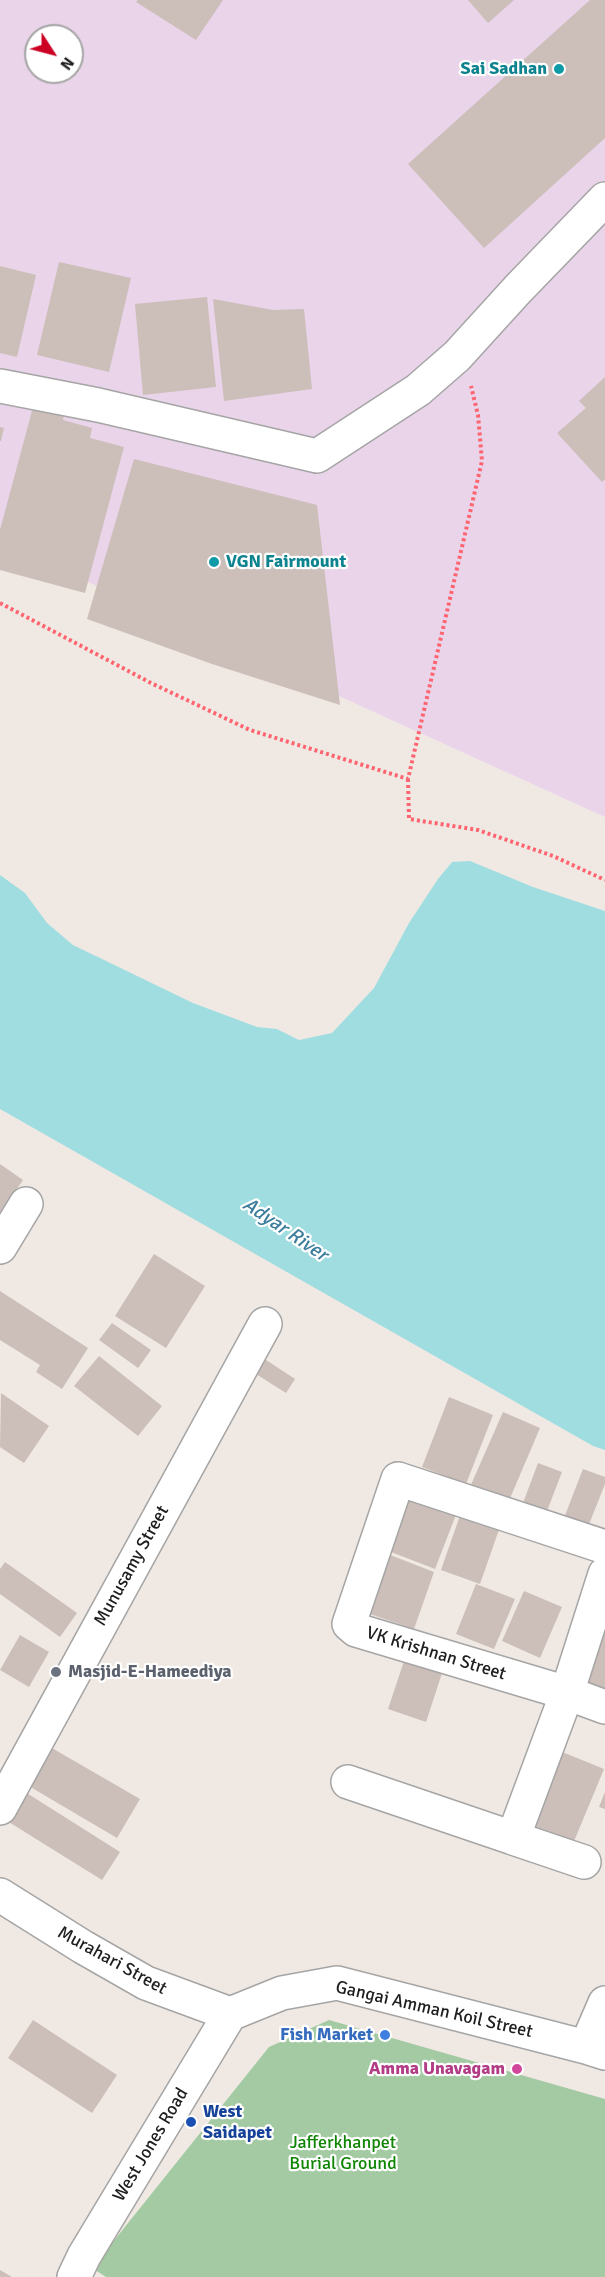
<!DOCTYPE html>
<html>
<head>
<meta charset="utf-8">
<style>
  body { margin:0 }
  #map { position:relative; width:605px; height:2277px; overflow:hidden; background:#f0e9e3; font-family:Signika,sans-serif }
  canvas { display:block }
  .north { position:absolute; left:24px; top:24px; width:60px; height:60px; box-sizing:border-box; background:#fff; border:2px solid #a5a5a5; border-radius:50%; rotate:126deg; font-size:16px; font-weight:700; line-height:24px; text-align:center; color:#1e1e1e }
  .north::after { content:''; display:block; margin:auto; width:21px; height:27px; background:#cc0023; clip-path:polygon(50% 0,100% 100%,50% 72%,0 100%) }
</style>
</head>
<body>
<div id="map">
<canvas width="605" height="2277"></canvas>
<div class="north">N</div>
</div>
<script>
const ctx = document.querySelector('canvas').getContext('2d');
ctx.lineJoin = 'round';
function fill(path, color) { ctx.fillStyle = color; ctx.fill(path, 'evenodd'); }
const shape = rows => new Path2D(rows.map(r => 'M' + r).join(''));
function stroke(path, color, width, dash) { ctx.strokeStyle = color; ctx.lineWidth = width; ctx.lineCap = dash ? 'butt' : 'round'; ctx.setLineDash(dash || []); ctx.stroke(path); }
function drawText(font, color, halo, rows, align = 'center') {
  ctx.font = font + ' Signika,sans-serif'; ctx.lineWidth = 4.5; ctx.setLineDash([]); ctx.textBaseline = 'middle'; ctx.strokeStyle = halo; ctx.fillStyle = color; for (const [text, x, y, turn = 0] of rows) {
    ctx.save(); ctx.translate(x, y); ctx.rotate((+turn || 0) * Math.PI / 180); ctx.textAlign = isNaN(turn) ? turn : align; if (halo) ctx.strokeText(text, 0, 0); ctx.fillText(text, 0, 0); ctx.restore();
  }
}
fill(shape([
  [0,0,605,0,605,817,0,542],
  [36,36,72,36,72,72,36,72]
]), '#e9d4e9');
fill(shape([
  [329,2020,605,2099,605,2277,106,2277,92,2268,269,2047]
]), '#a3caa2');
fill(shape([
  [470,861,533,887,605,911,605,1450,593,1446,0,1109,0,875,25,893,47,923,73,945,193,1003,257,1027,277,1029,299,1040,332,1033,374,988,409,923,438,879,452,862]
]), '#a0dde1');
fill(shape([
  [138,0,223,0,196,40,136,2],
  [468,0,514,0,488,23],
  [590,0,605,0,605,138,484,248,408,164],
  [59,262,131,278,109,372,37,355],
  [0,266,36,275,17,357,0,353],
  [207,297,216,387,143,395,135,304],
  [213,299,273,310,304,309,312,389,224,401],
  [605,377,605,479,602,482,557,433,586,408,579,401],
  [33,407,64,415,63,420,92,428,90,438,124,447,85,593,0,570,0,530],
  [0,427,4,428,1,441,0,441],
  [134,459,317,505,340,705,212,664,87,619],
  [0,1164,23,1180,0,1213],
  [154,1254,205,1286,166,1348,115,1316],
  [0,1291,88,1348,62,1389,36,1372,40,1365,0,1340],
  [112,1323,151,1350,138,1368,99,1340],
  [257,1354,295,1379,286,1393,248,1369],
  [99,1356,162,1406,138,1436,74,1386],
  [1,1393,49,1426,24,1463,0,1447],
  [449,1397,493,1415,466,1484,422,1467],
  [503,1412,540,1428,508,1503,470,1487],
  [538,1463,562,1472,547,1511,523,1503],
  [583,1469,605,1477,605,1484,586,1532,562,1523],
  [411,1487,459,1507,435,1569,386,1550],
  [463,1507,502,1521,480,1584,441,1570],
  [385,1553,434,1572,414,1629,364,1612],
  [5,1562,77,1613,60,1637,0,1594,0,1569],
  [476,1584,515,1599,494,1649,456,1634],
  [524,1591,562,1607,540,1658,502,1641],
  [605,1623,605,1692,583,1684],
  [20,1635,49,1652,29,1687,0,1670],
  [408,1649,446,1661,426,1722,388,1709],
  [45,1744,140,1799,117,1838,22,1782],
  [555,1749,604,1769,570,1851,521,1831],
  [22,1790,120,1852,102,1880,4,1819],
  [605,1792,605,1809,599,1807],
  [33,2020,117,2075,92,2113,8,2058],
  [0,2270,12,2277,0,2277]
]), '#ccbeb9');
const minor = shape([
  [0,386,98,405,317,456,418,390,457,356,518,289,605,199],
  [0,1247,26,1204],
  [605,1547,398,1479,349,1624,356,1630,567,1693,605,1707],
  [348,1782,513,1838,567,1693,605,1574],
  [0,1808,265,1324],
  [513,1838,584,1862],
  [0,1895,83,1947,146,1983,230,2014],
  [230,2014,282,1993,337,1983,586,2047,605,2053],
  [586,2047,605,2003],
  [74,2277,84,2256,230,2014]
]);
stroke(minor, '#a5a5a5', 36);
stroke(shape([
  [0,603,151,683,250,730,408,779,482,461,478,415,471,386],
  [408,779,409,819,478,830,553,856,605,880]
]), '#ff6570', 4, [3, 3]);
stroke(minor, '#fff', 33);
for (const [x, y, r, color] of [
  [559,69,6,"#0f9aa8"],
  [214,562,6,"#0f9aa8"],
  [56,1672,6,"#6b7280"],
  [385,2035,6,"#3f7fe0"],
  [517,2069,6,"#d1479c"],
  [191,2122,6,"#1a4fb4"]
]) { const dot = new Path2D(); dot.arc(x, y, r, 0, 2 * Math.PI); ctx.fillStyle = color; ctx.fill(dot); stroke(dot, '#fff', 2); }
drawText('bold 18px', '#0d838f', '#fff', [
  ["Sai Sadhan",547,69],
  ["VGN Fairmount",226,562,"left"]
], 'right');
drawText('18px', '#1e1e1e', '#fff', [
  ["Munusamy Street",132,1566,-61],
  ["VK Krishnan Street",436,1654,17],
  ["Murahari Street",112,1961,29],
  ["Gangai Amman Koil Street",434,2010,13],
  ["West Jones Road",151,2145,-59]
]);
drawText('bold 18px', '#5b616d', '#fff', [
  ["Masjid-E-Hameediya",68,1672]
], 'left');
drawText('bold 18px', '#366cbe', '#fff', [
  ["Fish Market",373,2035]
], 'right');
drawText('bold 18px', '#b23c85', '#fff', [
  ["Amma Unavagam",505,2069]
], 'right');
drawText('bold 18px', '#164399', '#fff', [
  ["West",203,2112],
  ["Saidapet",203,2133]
], 'left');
drawText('18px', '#0f8503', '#fff', [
  ["Jafferkhanpet",343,2143],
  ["Burial Ground",343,2164]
]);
drawText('italic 20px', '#3c7d9c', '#fff', [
  ["Adyar River",285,1230,34]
]);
</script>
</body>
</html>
